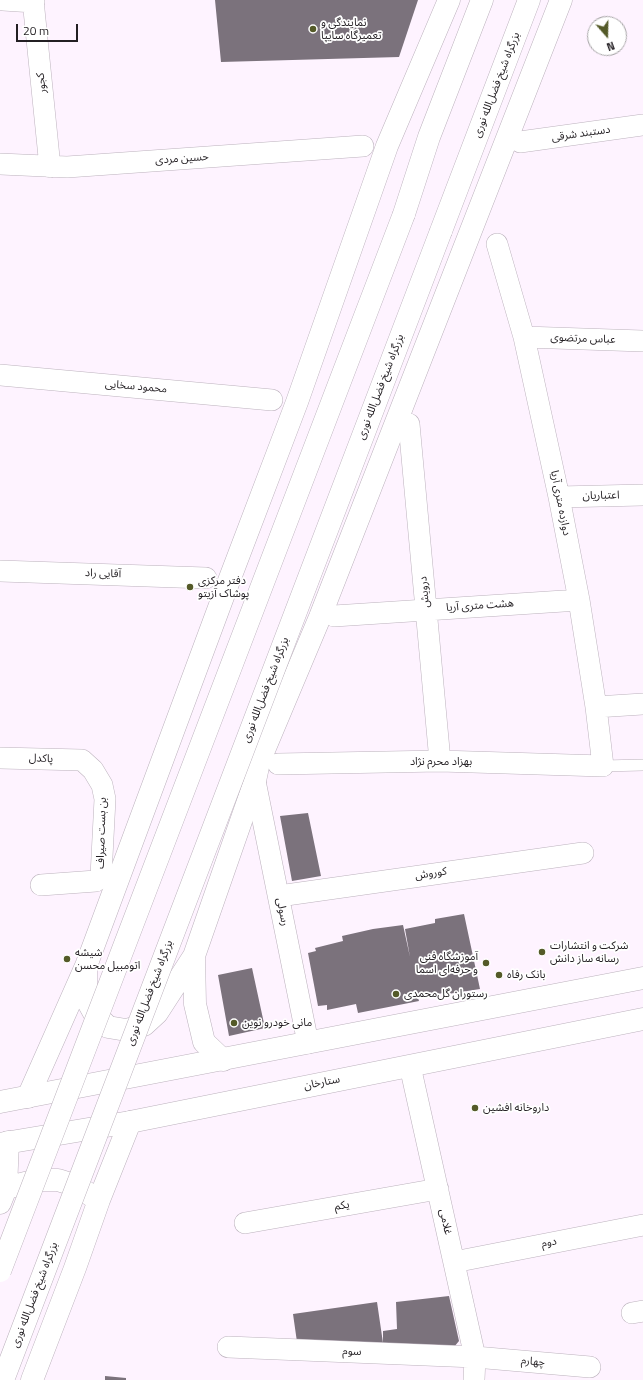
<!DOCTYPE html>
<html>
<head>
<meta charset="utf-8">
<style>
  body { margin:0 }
  #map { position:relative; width:643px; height:1380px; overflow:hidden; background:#fef3ff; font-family:"Titillium Web",sans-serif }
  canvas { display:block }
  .north { position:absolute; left:587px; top:16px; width:40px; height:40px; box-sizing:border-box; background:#fff; border:1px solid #a7a5a7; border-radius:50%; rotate:160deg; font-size:11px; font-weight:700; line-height:16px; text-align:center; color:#231f23 }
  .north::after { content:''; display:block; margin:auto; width:14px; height:18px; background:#545a28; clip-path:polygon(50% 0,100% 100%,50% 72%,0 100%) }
  .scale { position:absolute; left:16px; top:24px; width:62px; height:18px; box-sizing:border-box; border:2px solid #231f23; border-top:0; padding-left:5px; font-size:12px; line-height:14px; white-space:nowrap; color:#231f23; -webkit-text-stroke:3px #fff; paint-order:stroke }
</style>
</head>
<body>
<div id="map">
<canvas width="643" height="1380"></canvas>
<div class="north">N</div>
<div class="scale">20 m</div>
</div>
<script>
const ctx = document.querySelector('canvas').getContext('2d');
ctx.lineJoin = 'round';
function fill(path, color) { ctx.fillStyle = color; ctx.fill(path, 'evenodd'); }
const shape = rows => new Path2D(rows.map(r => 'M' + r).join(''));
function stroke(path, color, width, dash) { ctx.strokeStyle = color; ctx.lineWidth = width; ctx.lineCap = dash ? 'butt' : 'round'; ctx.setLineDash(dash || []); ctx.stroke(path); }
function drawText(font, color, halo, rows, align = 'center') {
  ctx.font = font + ' "Titillium Web","Noto Sans Arabic",sans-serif'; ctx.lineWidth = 3.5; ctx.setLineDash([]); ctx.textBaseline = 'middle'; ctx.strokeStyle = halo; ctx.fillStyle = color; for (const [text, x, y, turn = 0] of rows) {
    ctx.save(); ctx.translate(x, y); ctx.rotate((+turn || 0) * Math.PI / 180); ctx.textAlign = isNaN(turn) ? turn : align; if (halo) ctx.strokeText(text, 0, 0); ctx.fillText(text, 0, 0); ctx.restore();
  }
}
fill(shape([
  [215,0,418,0,399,57,221,62],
  [308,813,321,876,292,881,280,816],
  [464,914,480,989,448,994,448,992,418,998,419,1001,358,1013,356,1004,327,1010,327,1005,318,1006,308,953,316,951,315,948,343,941,342,936,373,929,403,925,410,957,405,929,435,923,435,919],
  [252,968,265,1028,229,1036,218,975],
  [449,1296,459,1341,454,1347,297,1342,293,1314,377,1302,383,1343,383,1331,397,1329,396,1302],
  [105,1376,126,1378,126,1380,105,1380]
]), '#7b727c');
const lane = shape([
  [603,766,643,765]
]);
const street = shape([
  [3,0,34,2],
  [33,0,50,167],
  [520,142,643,125],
  [0,164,67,167,363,146],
  [524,337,643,341],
  [0,375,272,400],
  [409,424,440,761],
  [559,497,643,495],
  [0,571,206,578],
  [334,616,579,600],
  [596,707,643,704],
  [0,758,82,760,93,770,102,785,105,799,101,876,96,881,41,885],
  [278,764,440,761,603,766,596,707,579,600,559,497,524,337,497,244],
  [255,781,308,1043],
  [279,896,583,853],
  [410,1066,475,1357,474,1380],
  [245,1223,438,1189],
  [454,1262,643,1225],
  [632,1313,643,1311],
  [228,1347,475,1357,590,1367]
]);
const primary = shape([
  [0,1102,643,978],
  [0,1144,130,1122,643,1019]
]);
const highway = shape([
  [404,214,429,137,482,0],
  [441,231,529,0],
  [194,956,195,1004,204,1042,223,1060],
  [86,966,86,991,88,1002,94,1013,108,1027,126,1030,144,1025,157,1013,194,956,255,781,259,762,320,617,561,0],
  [28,1097,86,966,227,586,297,402,387,146,449,0],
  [6,1188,37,1180,58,1180,77,1186,92,1196],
  [0,1203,6,1188,8,1142],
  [32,1380,75,1268,99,1200,130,1122]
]);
stroke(lane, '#bcb2bd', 12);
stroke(street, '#bcb2bd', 22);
stroke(primary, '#bcb2bd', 23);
stroke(highway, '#bcb2bd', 23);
stroke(lane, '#fff', 11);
stroke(street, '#fff', 21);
stroke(primary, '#fff', 22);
stroke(highway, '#fff', 22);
const highwayBridge = shape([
  [0,1271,404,214],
  [3,1380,441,231]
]);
stroke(highwayBridge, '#bcb2bd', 23, []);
stroke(highwayBridge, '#fff', 22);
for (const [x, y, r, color] of [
  [313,29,4,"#545a28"],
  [190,587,4,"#545a28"],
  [542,952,4,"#545a28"],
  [67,959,4,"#545a28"],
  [486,963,4,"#545a28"],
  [499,975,4,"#545a28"],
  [396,994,4,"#545a28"],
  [234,1023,4,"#545a28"],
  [475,1108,4,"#545a28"]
]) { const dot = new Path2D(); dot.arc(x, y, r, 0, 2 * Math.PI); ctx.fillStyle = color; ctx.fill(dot); stroke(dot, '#fff', 1.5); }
drawText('11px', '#231f23', '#fff', [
  ["نمایندگی و",321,23],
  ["تعمیرگاه سایپا",321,36],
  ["دفتر مرکزی",198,581],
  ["پوشاک آزیتو",198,594],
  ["شرکت و انتشارات",550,946],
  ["رسانه ساز دانش",550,959],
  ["شیشه",75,953],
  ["اتومبیل محسن",75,966],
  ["آموزشگاه فنی",478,957,"right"],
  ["و حرفه‌ای اسما",478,970,"right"],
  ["بانک رفاه",507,975],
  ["رستوران گل‌محمدی",404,994],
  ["مانی خودرو نوین",242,1023],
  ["داروخانه افشین",483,1108]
], 'left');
drawText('11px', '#231f23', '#fff', [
  ["کجور",42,83,-96],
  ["بزرگراه شیخ فضل‌الله نوری",497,85,-69],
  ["دستبند شرقی",581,134,-8],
  ["حسین مردی",182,159,-4],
  ["عباس مرتضوی",583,339,2],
  ["محمود سخایی",136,387,5],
  ["بزرگراه شیخ فضل‌الله نوری",381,387,-69],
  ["اعتباریان",601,496,-1],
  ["دوازده متری آریا",560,503,79],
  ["آقایی راد",103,574,2],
  ["درویش",425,592,-95],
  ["هشت متری آریا",480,606,-4],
  ["بزرگراه شیخ فضل‌الله نوری",266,690,-69],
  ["پاکدل",41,759,2],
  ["بهزاد محرم نژاد",441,762],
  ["بن بست صیراف",102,833,-88],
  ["کوروش",431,874,-8],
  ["رسولی",282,912,79],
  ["بزرگراه شیخ فضل‌الله نوری",150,993,-69],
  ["ستارخان",322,1083,-11],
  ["یکم",342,1206,-10],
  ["غلامی",445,1222,78],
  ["دوم",549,1243,-11],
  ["بزرگراه شیخ فضل‌الله نوری",35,1295,-69],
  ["سوم",352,1352,2],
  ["چهارم",533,1362,5]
]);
</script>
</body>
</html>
